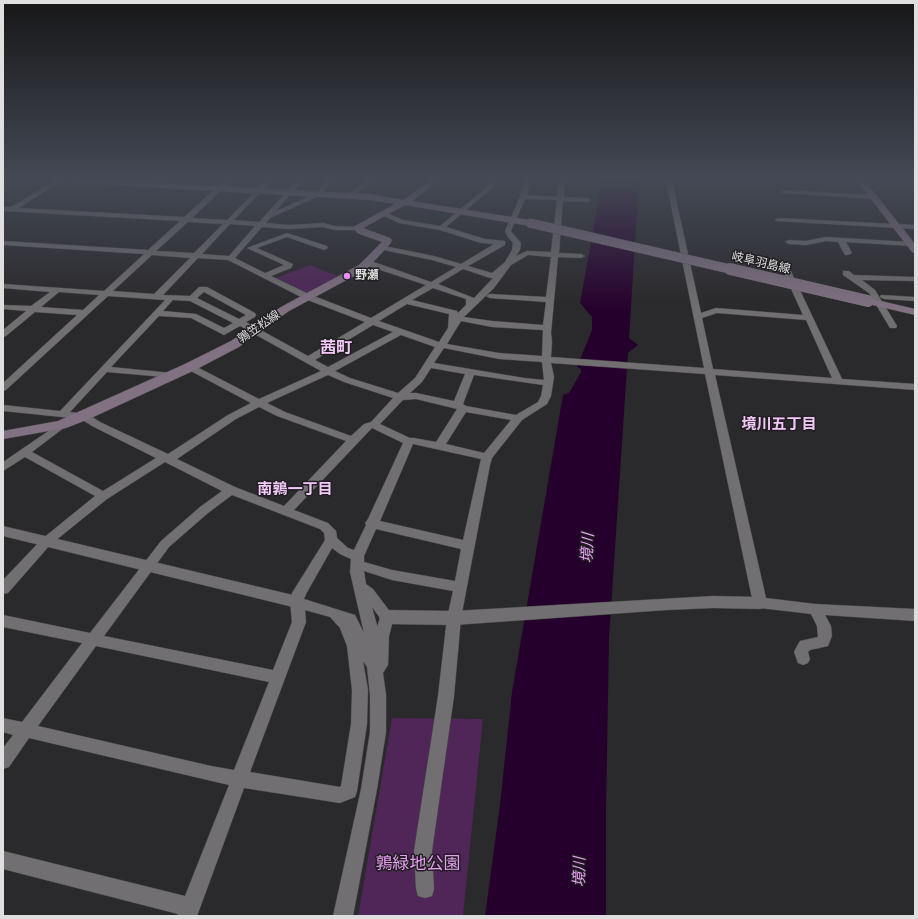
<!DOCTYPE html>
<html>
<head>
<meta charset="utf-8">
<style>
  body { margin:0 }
  #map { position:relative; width:918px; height:919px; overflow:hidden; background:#2a292b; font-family:"Open Sans",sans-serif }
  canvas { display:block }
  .frame { position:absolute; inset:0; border:4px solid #e0dfe0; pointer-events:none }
</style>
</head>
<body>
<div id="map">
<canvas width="918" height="919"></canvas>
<div class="frame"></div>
</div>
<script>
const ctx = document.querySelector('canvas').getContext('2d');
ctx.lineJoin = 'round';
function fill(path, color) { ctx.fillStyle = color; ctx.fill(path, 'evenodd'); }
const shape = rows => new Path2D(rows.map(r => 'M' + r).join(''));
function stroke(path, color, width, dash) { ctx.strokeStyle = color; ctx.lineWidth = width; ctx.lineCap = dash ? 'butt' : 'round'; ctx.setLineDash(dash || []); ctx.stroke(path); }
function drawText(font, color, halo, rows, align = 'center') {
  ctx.font = font + ' "Open Sans","Noto Sans JP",sans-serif'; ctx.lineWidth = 3; ctx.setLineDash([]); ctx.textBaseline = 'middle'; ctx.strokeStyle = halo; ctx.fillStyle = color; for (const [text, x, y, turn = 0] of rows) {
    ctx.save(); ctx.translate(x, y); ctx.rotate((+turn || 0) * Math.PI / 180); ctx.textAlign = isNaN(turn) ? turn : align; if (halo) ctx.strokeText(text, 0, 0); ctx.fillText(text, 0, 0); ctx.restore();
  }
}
fill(shape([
  [310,265,340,277,309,294,276,278],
  [392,718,483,719,463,916,358,916]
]), '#502558');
fill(shape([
  [602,181,639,181,629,338,638,345,628,353,609,638,606,811,606,916,485,916,500,805,512,692,563,395,569,393,581,372,581,369,577,367,592,330,592,317,580,303]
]), '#26002c');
const minor = shape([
  [54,181,61,181,19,208,184,217,224,181,231,181,192,218,227,220,265,181,271,181,234,220,259,222,296,181,302,181,276,211,317,193,326,181,332,181,321,195,270,218,266,223,289,225,323,223,335,226,358,227,361,229,360,230,335,230,323,227,289,229,262,227,235,258,265,273,284,265,247,248,287,233,327,246,328,248,324,250,287,237,257,248,293,264,291,268,271,276,311,295,371,318,426,285,365,265,365,261,371,261,431,282,456,267,432,260,379,249,379,245,434,256,461,264,494,244,481,243,440,230,399,223,380,214,380,212,384,212,403,220,440,226,487,187,491,181,497,181,491,189,446,227,485,239,505,241,505,245,468,266,492,273,505,262,512,250,513,243,508,237,505,231,520,197,524,181,530,181,527,195,557,197,559,181,565,181,564,197,588,198,591,200,588,202,563,201,559,253,581,254,585,256,581,258,558,257,551,333,552,342,551,357,704,368,666,181,672,181,701,313,716,308,803,315,782,269,783,267,789,267,842,379,915,384,915,390,715,375,766,598,815,604,915,609,915,621,825,615,831,626,832,636,828,646,810,650,808,652,810,659,808,663,803,665,798,663,794,652,796,648,800,641,818,637,817,626,811,614,760,608,755,607,753,603,705,374,551,363,554,377,551,396,547,404,522,420,492,458,490,465,461,618,454,696,432,851,434,889,432,896,425,898,418,896,416,889,414,851,438,696,447,618,453,591,392,580,364,571,366,584,373,589,394,617,389,636,388,665,383,673,386,695,386,732,377,789,353,916,333,916,361,789,370,732,370,695,367,667,363,661,368,690,367,724,357,791,355,797,340,803,244,788,197,916,177,916,178,914,3,869,3,851,185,896,229,785,29,738,9,767,3,769,3,748,13,735,3,732,3,718,22,722,82,643,3,627,3,615,90,633,161,541,200,507,222,491,165,462,107,499,50,545,8,593,3,594,3,580,42,539,95,496,25,457,3,471,3,462,47,432,57,423,61,422,65,423,66,425,65,427,32,452,103,491,156,458,92,426,81,419,3,411,3,405,60,411,165,300,108,296,6,390,3,391,3,383,77,315,35,312,6,336,3,337,3,330,26,311,3,309,3,305,31,306,50,292,3,288,3,284,104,291,144,254,3,245,3,241,148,250,180,221,3,211,3,207,11,207,54,181],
  [525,199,557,200,551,252,527,251,516,256,520,250,521,243,511,231,525,199],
  [188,222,223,224,194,253,156,251,188,222],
  [230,224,255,226,229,256,202,254,230,224],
  [152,255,190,258,154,294,113,291,152,255],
  [528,255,551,257,546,297,490,294,486,296,490,298,546,302,543,325,492,321,464,317,494,288,511,265,528,255],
  [198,258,228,260,305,299,365,322,308,356,246,322,255,317,256,315,255,313,207,287,199,287,190,296,163,295,198,258],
  [463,269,490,278,493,278,474,298,438,284,463,269],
  [433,288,466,299,466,305,458,313,457,311,412,300,433,288],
  [59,292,99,295,83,310,41,307,59,292],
  [204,292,246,315,239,319,197,298,204,292],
  [173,300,190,301,233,323,224,328,196,314,163,311,173,300],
  [407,304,449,314,448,328,439,342,379,321,407,304],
  [717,313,806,320,832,378,713,369,702,318,717,313],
  [159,316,191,318,224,335,240,326,321,371,259,399,193,365,187,365,185,367,187,369,251,403,228,415,168,454,100,422,88,414,70,412,107,372,175,378,177,376,172,373,111,367,159,316],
  [461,321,492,327,543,330,542,356,499,353,447,344,461,321],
  [373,325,393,332,328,367,315,360,373,325],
  [401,335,435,347,415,378,398,393,350,378,335,371,401,335],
  [444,348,499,359,542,362,544,380,524,378,434,363,444,348],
  [431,368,465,374,454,401,416,393,410,393,422,382,431,368],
  [328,375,344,382,393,398,371,422,364,424,351,436,285,412,267,403,328,375],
  [474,375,543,385,541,396,538,402,516,415,466,406,463,404,474,375],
  [416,399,457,409,436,442,414,438,410,438,380,424,403,400,416,399],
  [259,407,277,416,346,441,284,506,235,487,177,459,236,419,259,407],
  [466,412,511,420,484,453,446,444,466,412],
  [372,428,403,443,368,519,365,523,366,525,354,550,348,548,337,538,336,531,328,523,294,510,372,428],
  [413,444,481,459,463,540,380,521,413,444],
  [232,495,320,529,324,533,325,540,292,593,290,602,292,622,273,670,104,636,169,547,208,513,232,495],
  [376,529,461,549,455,581,392,570,364,562,364,556,376,529],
  [332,548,340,554,351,559,350,572,364,633,355,615,304,599,306,594,332,548],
  [372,607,380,618,377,627,377,625,372,607],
  [305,610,330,617,340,628,347,646,352,690,351,724,341,786,340,787,250,772,306,622,305,610],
  [96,646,269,682,234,770,211,766,38,726,96,646],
  [367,181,374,181,352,196,348,196,348,194,367,181],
  [784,190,873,195,876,197,873,199,782,193,782,191,784,190],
  [778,218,915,225,915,229,776,221,775,220,778,218],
  [826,237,910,242,914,244,910,246,846,242,852,253,848,255,845,255,838,242,826,241,806,245,789,244,785,242,789,240,806,241,826,237],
  [843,271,849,271,854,275,915,277,915,281,862,280,875,290,897,326,896,328,890,328,869,293,843,275,843,271],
  [881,295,915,297,915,301,884,299,880,297,881,295]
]);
const tertiary = shape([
  [3,526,297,596,303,598,305,602,303,606,297,608,3,536,3,526],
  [713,596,760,597,766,599,768,603,766,607,760,609,713,608,667,610,454,625,387,624,381,622,379,617,381,612,387,610,454,611,713,596]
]);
const secondary = shape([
  [73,181,123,181,370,194,403,200,430,181,439,181,412,201,530,220,535,223,530,226,405,205,363,228,390,238,392,240,390,244,367,269,289,311,239,347,195,370,89,419,66,428,3,439,3,431,58,421,185,364,231,341,281,307,359,265,382,242,357,233,353,227,395,204,370,200,77,183,73,181],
  [857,181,865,181,915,244,915,253,912,252,857,181],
  [868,298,915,309,915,315,864,303,862,301,868,298]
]);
stroke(minor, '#484748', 1);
stroke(tertiary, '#484748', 1);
stroke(secondary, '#484748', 1);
fill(minor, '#716f71');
fill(tertiary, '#716f71');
fill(secondary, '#817183');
const secondaryBridgeFar1 = shape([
  [530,223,734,270]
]);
const secondaryBridge = shape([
  [730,269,868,301]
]);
stroke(secondaryBridgeFar1, '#484748', 10, []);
stroke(secondaryBridge, '#484748', 12, []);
stroke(secondaryBridgeFar1, '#817183', 9);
stroke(secondaryBridge, '#817183', 12);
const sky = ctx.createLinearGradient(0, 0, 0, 310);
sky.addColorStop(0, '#171718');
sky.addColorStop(0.58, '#444955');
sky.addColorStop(1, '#44495500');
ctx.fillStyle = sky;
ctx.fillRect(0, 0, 918, 310);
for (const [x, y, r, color] of [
  [347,276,4,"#eb8dfb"]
]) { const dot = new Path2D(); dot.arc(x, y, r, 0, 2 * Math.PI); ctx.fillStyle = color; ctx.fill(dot); stroke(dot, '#211f21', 1.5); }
drawText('12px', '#e0dfe0', '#211f21', [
  ["岐阜羽島線",761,263,13],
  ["鶉笠松線",259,327,-34]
]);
drawText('bold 12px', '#e0dfe0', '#211f21', [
  ["野瀬",355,276]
], 'left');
drawText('bold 15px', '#f2c8f9', '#211f21', [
  ["境川五丁目",779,425],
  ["南鶉一丁目",295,490]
]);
drawText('italic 15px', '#eda1fa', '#211f21', [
  ["境川",588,548,-87],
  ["境川",580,872,-89]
]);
drawText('bold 16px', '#f2c8f9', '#211f21', [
  ["茜町",336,348]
]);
drawText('17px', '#e99df6', '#211f21', [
  ["鶉緑地公園",418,864]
]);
</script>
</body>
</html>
